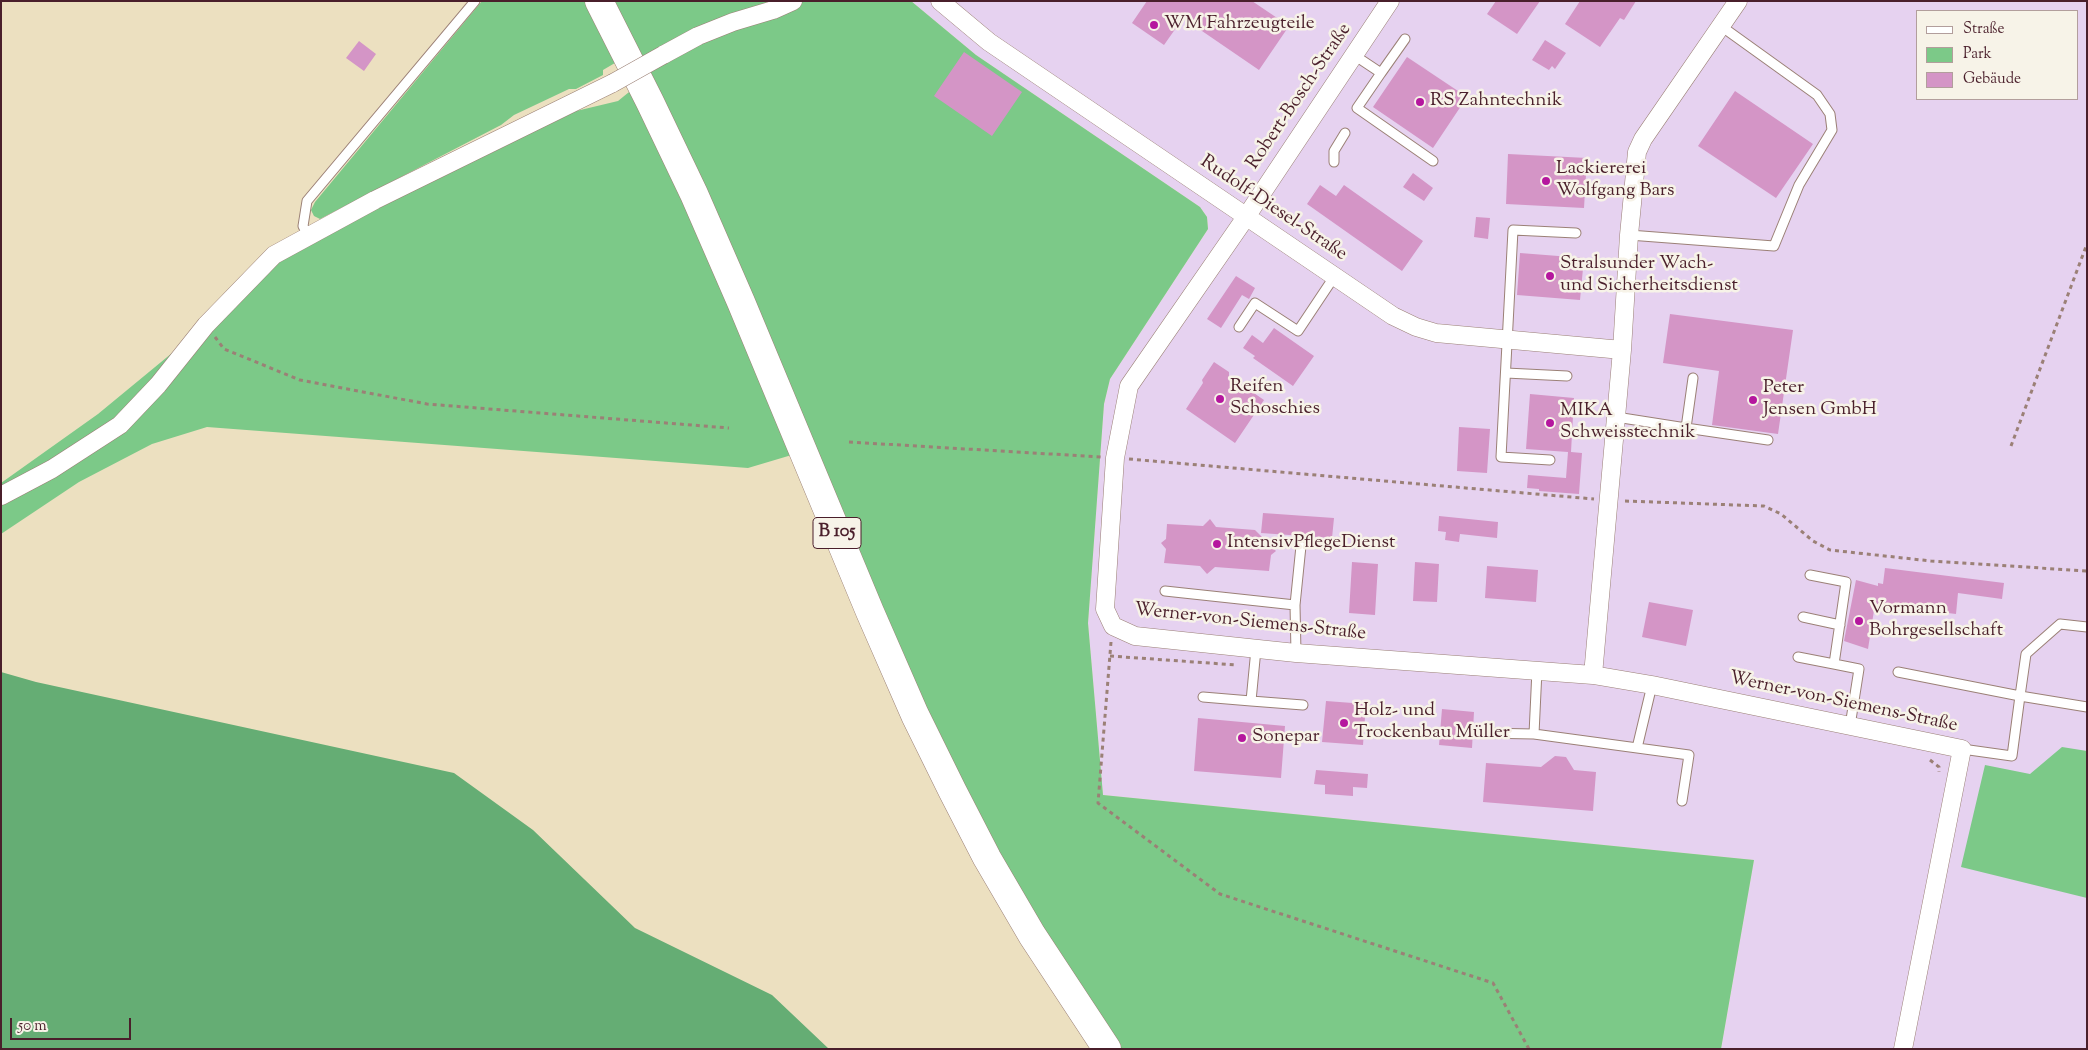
<!DOCTYPE html>
<html>
<head>
<meta charset="utf-8">
<style>
  body { margin:0 }
  #map { position:relative; width:2088px; height:1050px; overflow:hidden; background:#ece0c0; font-family:"Sorts Mill Goudy",serif }
  canvas { display:block }
  .frame { position:absolute; inset:0; border:2px solid #4a1f2b; pointer-events:none }
  .legend { position:absolute; left:1916px; top:10px; width:162px; height:90px; box-sizing:border-box; background:#f7f3e8; border:1px solid #b29e9c; margin:0; padding:6px 9px; list-style:none; font-size:15px; color:#4a1f2b }
  .legend li { display:flex; align-items:center; gap:10px; height:25px }
  .legend b { width:25px; border:1px solid #b29e9c }
  .scale { position:absolute; left:10px; top:1018px; width:121px; height:22px; box-sizing:border-box; border:2px solid #4a1f2b; border-top:0; padding-left:6px; font-size:15px; line-height:18px; white-space:nowrap; color:#4a1f2b; -webkit-text-stroke:4px #f7f3e8; paint-order:stroke }
</style>
</head>
<body>
<div id="map">
<canvas width="2088" height="1050"></canvas>
<div class="frame"></div>
<ul class="legend">
<li><b style="height:6px;background:#fff"></b>Straße</li>
<li><b style="height:14px;background:#7cc988"></b>Park</li>
<li><b style="height:14px;background:#d495c6"></b>Gebäude</li>
</ul>
<div class="scale">50 m</div>
</div>
<script>
const ctx = document.querySelector('canvas').getContext('2d');
ctx.lineJoin = 'round';
function fill(path, color) { ctx.fillStyle = color; ctx.fill(path, 'evenodd'); }
const shape = rows => new Path2D(rows.map(r => 'M' + r).join(''));
function stroke(path, color, width, dash) { ctx.strokeStyle = color; ctx.lineWidth = width; ctx.lineCap = dash ? 'butt' : 'round'; ctx.setLineDash(dash || []); ctx.stroke(path); }
function drawText(font, color, halo, rows, align = 'center') {
  ctx.font = font + ' "Sorts Mill Goudy",serif'; ctx.lineWidth = 5; ctx.setLineDash([]); ctx.textBaseline = 'middle'; ctx.strokeStyle = halo; ctx.fillStyle = color; for (const [text, x, y, turn = 0] of rows) {
    ctx.save(); ctx.translate(x, y); ctx.rotate((+turn || 0) * Math.PI / 180); ctx.textAlign = isNaN(turn) ? turn : align; if (halo) ctx.strokeText(text, 0, 0); ctx.fillText(text, 0, 0); ctx.restore();
  }
}
fill(shape([
  [911,1,2087,1,2087,1049,1721,1049,1754,860,1103,795,1088,623,1104,404,1110,379,1208,229,1207,217,1200,207,976,55],
  [1917,11,2077,11,2077,99,1917,99]
]), '#e6d2f0');
fill(shape([
  [482,1,588,1,620,60,603,70,603,75,576,89,569,89,514,115,501,125,320,219,314,216,311,210,315,202],
  [610,1,911,1,976,55,1200,207,1207,217,1208,229,1110,379,1104,404,1088,623,1103,795,1754,860,1721,1049,1121,1049,1060,960,999,857,939,742],
  [634,88,795,454,748,468,207,427,152,444,79,482,1,534,1,483,98,414,206,325,280,261,427,182,572,112,618,101],
  [2062,747,2087,751,2087,898,1961,867,1985,765,2030,774]
]), '#7cc988');
fill(shape([
  [1,672,36,682,454,773,533,830,635,928,772,995,829,1049,1,1049]
]), '#65ad74');
fill(shape([
  [1147,1,1252,1,1289,26,1259,70,1183,18,1164,45,1132,23],
  [1496,1,1540,1,1517,34,1487,14],
  [1580,1,1636,1,1624,20,1620,18,1600,47,1565,24],
  [1545,40,1566,53,1555,69,1552,66,1549,70,1532,60],
  [359,41,376,54,364,71,346,58],
  [964,52,1022,92,992,136,934,96],
  [1407,57,1467,97,1433,148,1373,107],
  [1735,91,1813,144,1776,198,1698,146],
  [1508,154,1587,158,1584,208,1506,204],
  [1413,173,1433,188,1424,201,1403,187],
  [1320,185,1336,196,1344,185,1423,241,1402,271,1307,204],
  [1476,217,1490,218,1488,239,1474,237],
  [1520,253,1584,258,1580,300,1517,295],
  [1236,276,1255,288,1249,299,1242,295,1221,328,1207,319],
  [1670,314,1793,330,1778,434,1712,425,1719,371,1663,363],
  [1274,328,1314,356,1293,386,1253,358,1255,356,1243,348,1252,335,1263,343],
  [1214,362,1229,372,1229,376,1264,400,1235,443,1186,409,1203,383,1202,380],
  [1530,394,1574,398,1571,452,1582,453,1579,494,1539,491,1539,489,1527,488,1528,475,1566,478,1568,452,1526,449],
  [1459,427,1490,429,1487,473,1457,471],
  [1263,513,1334,518,1332,538,1261,533],
  [1439,516,1498,522,1497,538,1460,534,1459,542,1445,540,1446,532,1438,531],
  [1210,519,1216,527,1255,530,1276,551,1271,555,1269,571,1215,567,1207,574,1200,566,1164,563,1166,549,1161,543,1166,539,1167,524,1203,526],
  [1352,562,1378,564,1375,615,1349,613],
  [1415,562,1439,564,1437,602,1413,601],
  [1487,566,1538,570,1536,602,1485,598],
  [1885,568,2004,583,2002,599,1958,593,1956,614,1875,604,1868,649,1844,641,1856,580,1878,586,1878,583,1883,584],
  [1649,602,1693,610,1686,646,1642,637],
  [1326,701,1366,704,1363,745,1322,742],
  [1442,709,1474,712,1472,748,1439,745],
  [1198,718,1285,726,1281,778,1194,771],
  [1555,756,1566,757,1574,770,1596,772,1593,811,1483,802,1486,763,1541,767],
  [1316,770,1368,774,1367,788,1353,787,1353,796,1325,794,1325,785,1314,784]
]), '#d495c6');
const lane = shape([
  [1354,55,1381,73,1357,108,1433,161],
  [1381,73,1405,39],
  [1334,162,1334,151,1345,133],
  [1629,235,1774,246,1799,185,1832,130,1830,114,1817,95,1721,26],
  [308,236,303,226,307,201,475,1],
  [1239,327,1255,303,1298,331,1334,277],
  [1506,373,1567,376],
  [1616,417,1686,428,1693,378],
  [1686,428,1768,440],
  [1550,460,1501,457,1513,230,1576,233],
  [1810,575,1846,582,1834,664,1859,669,1850,726],
  [1165,591,1295,605],
  [1803,617,1840,625],
  [2087,627,2060,624,2026,654,2020,696,2087,707],
  [1256,649,1251,701,1303,705],
  [1296,653,1295,605,1301,546],
  [1798,657,1834,664],
  [1898,672,2020,696,2012,756,1962,749],
  [1203,697,1251,701],
  [1482,733,1534,734,1689,755,1682,801],
  [1534,734,1537,670],
  [1637,748,1652,685]
]);
const street = shape([
  [940,1,989,42,1393,316,1416,327,1436,333,1622,350],
  [1390,1,1246,217,1129,386,1115,458,1105,609,1113,626,1135,636,1296,653,1593,675,1652,685,1962,749,1903,1049],
  [663,55,698,36,733,22,773,10,793,1],
  [1,496,52,469,120,425,158,385,206,325,274,255,375,200,613,83],
  [1593,675,1622,350,1629,235,1637,152,1643,139,1738,1]
]);
const highway = shape([
  [599,1,650,102,694,194,741,302,870,612,915,715,952,790,987,858,1032,935,1107,1049]
]);
stroke(lane, '#9b8076', 11);
stroke(street, '#9b8076', 19);
stroke(highway, '#9b8076', 29);
stroke(shape([
  [215,337,224,349,300,380,427,404,729,428],
  [849,442,1101,457],
  [2011,446,2087,244],
  [1129,459,1594,499],
  [1625,501,1764,506,1781,514,1813,541,1830,550,1931,561,2087,571],
  [1111,642,1098,803,1220,894,1493,983,1529,1049],
  [1110,656,1237,665],
  [1930,760,1939,767,1939,772]
]), '#9b8076', 3, [4, 4]);
stroke(lane, '#fff', 9);
stroke(street, '#fff', 18);
stroke(highway, '#fff', 28);
const streetBridge = shape([
  [613,83,663,55]
]);
stroke(streetBridge, '#9b8076', 19, []);
stroke(streetBridge, '#fff', 18);
for (const [x, y, r, color] of [
  [1154,25,5,"#b5179e"],
  [1420,102,5,"#b5179e"],
  [1546,181,5,"#b5179e"],
  [1550,276,5,"#b5179e"],
  [1220,399,5,"#b5179e"],
  [1753,400,5,"#b5179e"],
  [1550,423,5,"#b5179e"],
  [1217,544,5,"#b5179e"],
  [1859,621,5,"#b5179e"],
  [1344,723,5,"#b5179e"],
  [1242,738,5,"#b5179e"]
]) { const dot = new Path2D(); dot.arc(x, y, r, 0, 2 * Math.PI); ctx.fillStyle = color; ctx.fill(dot); stroke(dot, '#f7f3e8', 2); }
for (const [x, y, w] of [
  [837,533,48]
]) { const box = new Path2D(); box.roundRect(x - w / 2, y - 15.5, w, 31, 4); ctx.fillStyle = '#f7f3e8'; ctx.fill(box); stroke(box, '#4a1f2b', 1); }
drawText('bold 18px', '#4a1f2b', null, [
  ["B 105",837,533]
]);
drawText('19px', '#4a1f2b', '#f7f3e8', [
  ["WM Fahrzeugteile",1164,25],
  ["RS Zahntechnik",1430,102],
  ["Lackiererei",1556,170],
  ["Wolfgang Bars",1556,192],
  ["Stralsunder Wach-",1560,265],
  ["und Sicherheitsdienst",1560,287],
  ["Reifen",1230,388],
  ["Schoschies",1230,410],
  ["Peter",1763,389],
  ["Jensen GmbH",1763,411],
  ["MIKA",1560,412],
  ["Schweisstechnik",1560,434],
  ["IntensivPflegeDienst",1227,544],
  ["Vormann",1869,610],
  ["Bohrgesellschaft",1869,632],
  ["Holz- und",1354,712],
  ["Trockenbau Müller",1354,734],
  ["Sonepar",1252,738]
], 'left');
drawText('19px', '#4a1f2b', '#f7f3e8', [
  ["Robert-Bosch-Straße",1300,97,-56],
  ["Rudolf-Diesel-Straße",1273,209,34],
  ["Werner-von-Siemens-Straße",1250,623,6],
  ["Werner-von-Siemens-Straße",1843,703,12]
]);
</script>
</body>
</html>
